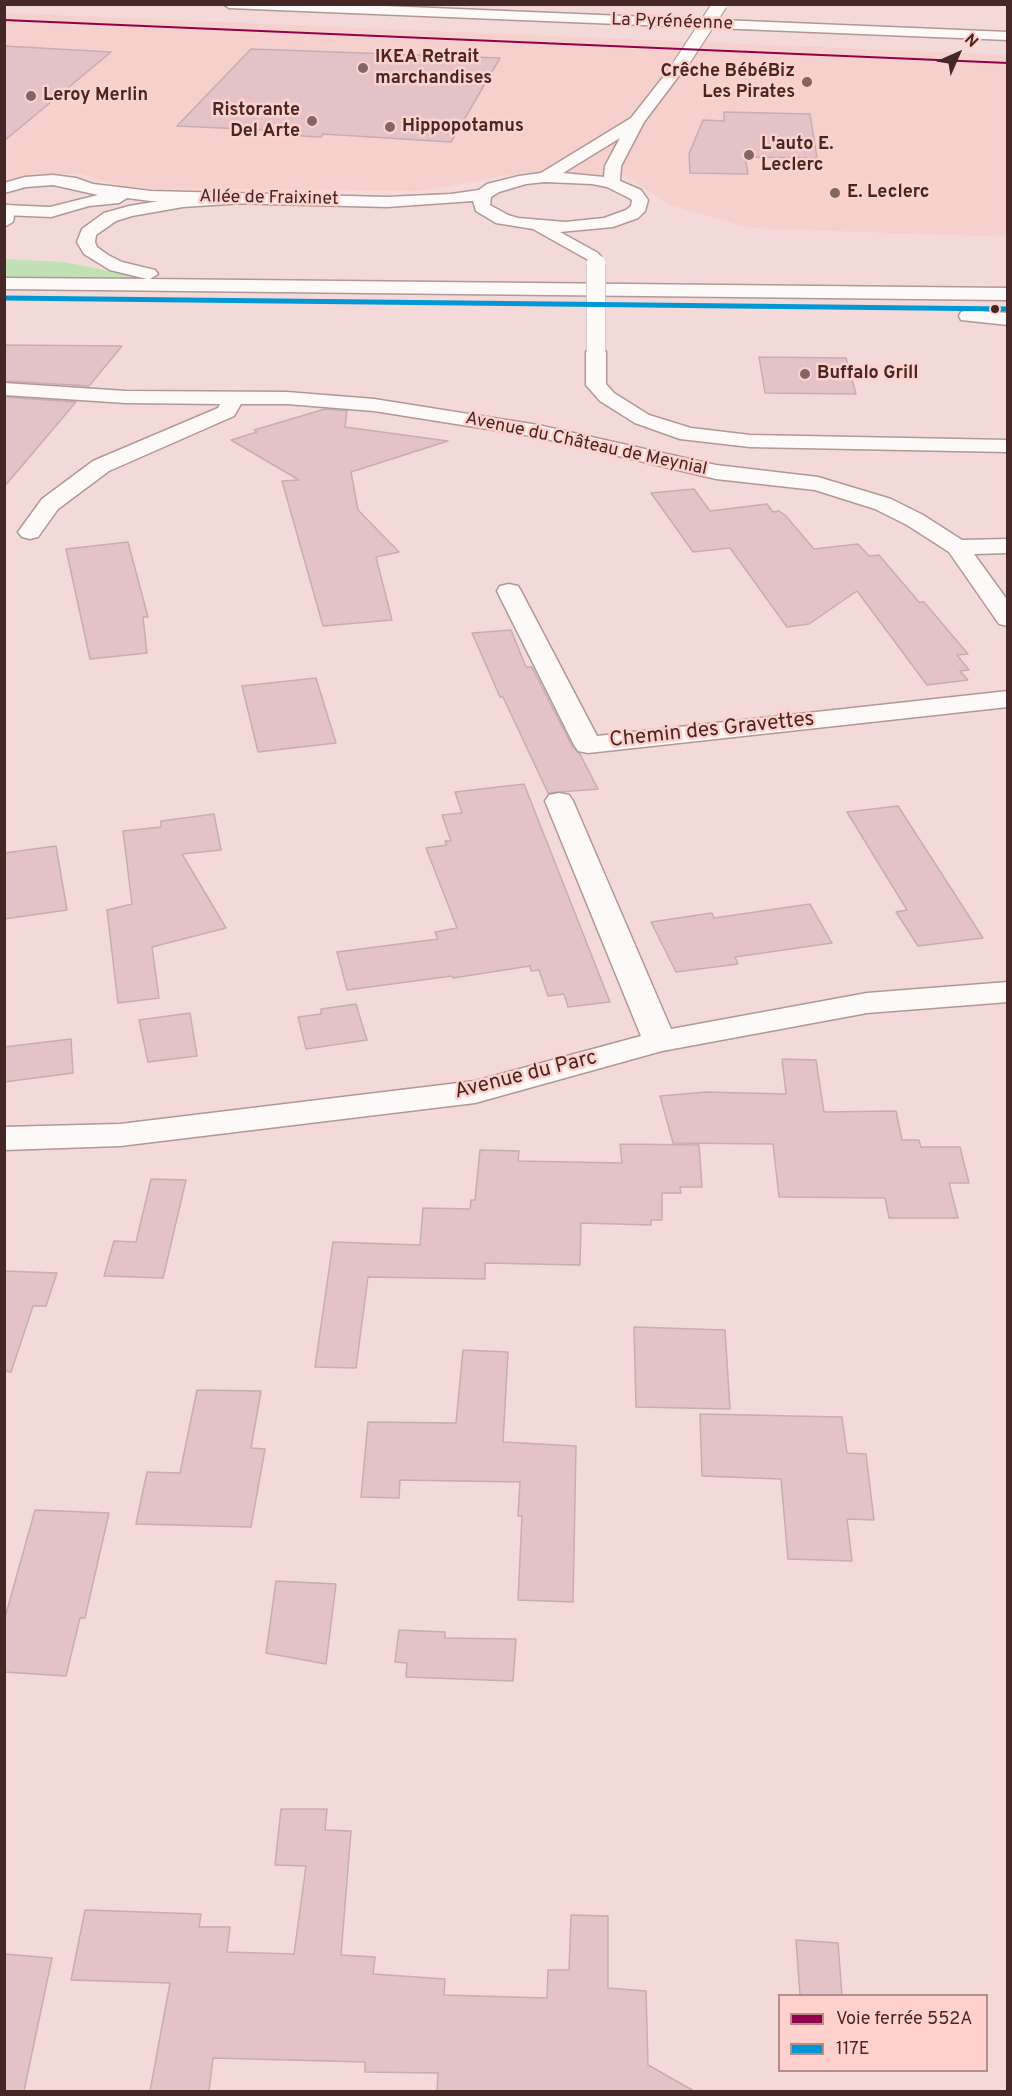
<!DOCTYPE html>
<html>
<head>
<meta charset="utf-8">
<style>
  body { margin:0 }
  #map { position:relative; width:1012px; height:2096px; overflow:hidden; background:#f3dad8; font-family:Overpass,sans-serif }
  canvas { display:block }
  .frame { position:absolute; inset:0; border:6px solid #452826; pointer-events:none }
  .legend { position:absolute; left:778px; top:1994px; width:210px; height:78px; box-sizing:border-box; background:#ffd1cc; border:2px solid #b58d8a; margin:0; padding:8px 10px; list-style:none; font-size:18px; color:#452826 }
  .legend li { display:flex; align-items:center; gap:12px; height:30px }
  .legend b { width:30px; border:2px solid #b58d8a }
  .north { position:absolute; left:928px; top:24px; width:60px; height:60px; -webkit-text-stroke:4px #ffd1cc; paint-order:stroke; rotate:45deg; font-size:16px; font-weight:700; line-height:24px; text-align:center; color:#452826 }
  .north::after { content:''; display:block; margin:auto; width:21px; height:27px; background:#452826; clip-path:polygon(50% 0,100% 100%,50% 72%,0 100%) }
</style>
</head>
<body>
<div id="map">
<canvas width="1012" height="2096"></canvas>
<div class="frame"></div>
<ul class="legend">
<li><b style="height:8px;background:#92004c"></b>Voie ferrée 552A</li>
<li><b style="height:8px;background:#0098d4"></b>117E</li>
</ul>
<div class="north">N</div>
</div>
<script>
const ctx = document.querySelector('canvas').getContext('2d');
ctx.lineJoin = 'round';
function fill(path, color) { ctx.fillStyle = color; ctx.fill(path, 'evenodd'); }
const shape = rows => new Path2D(rows.map(r => 'M' + r).join(''));
function stroke(path, color, width, dash) { ctx.strokeStyle = color; ctx.lineWidth = width; ctx.lineCap = dash ? 'butt' : 'round'; ctx.setLineDash(dash || []); ctx.stroke(path); }
function drawText(font, color, halo, rows, align = 'center') {
  ctx.font = font + ' Overpass,sans-serif'; ctx.lineWidth = 5; ctx.setLineDash([]); ctx.textBaseline = 'middle'; ctx.strokeStyle = halo; ctx.fillStyle = color; for (const [text, x, y, turn = 0] of rows) {
    ctx.save(); ctx.translate(x, y); ctx.rotate((+turn || 0) * Math.PI / 180); ctx.textAlign = isNaN(turn) ? turn : align; if (halo) ctx.strokeText(text, 0, 0); ctx.fillText(text, 0, 0); ctx.restore();
  }
}
fill(shape([
  [5,13,1007,55,1007,237,749,228,670,205,624,175,524,172,421,191,125,188,81,174,33,174,5,180]
]), '#f6d0cc');
fill(shape([
  [5,259,64,262,159,281,5,279]
]), '#c1e1b5');
const building = shape([
  [4,46,111,52,4,141,4,46],
  [251,49,500,58,451,142,323,134,321,137,283,135,286,131,177,126,251,49],
  [724,112,810,114,817,158,745,157,748,174,690,173,689,154,703,120,724,121,724,112],
  [4,345,122,346,89,386,4,381,4,345],
  [759,357,846,358,856,394,765,393,759,357],
  [4,397,76,402,4,487,4,397],
  [325,409,347,411,345,427,448,441,351,472,358,510,399,552,376,557,392,620,323,626,282,481,299,480,231,440,257,432,254,430,325,409],
  [694,489,710,511,767,504,773,512,779,511,785,515,814,549,858,544,869,556,879,555,919,602,924,602,968,654,957,655,969,670,960,671,968,680,927,685,857,591,809,624,787,627,730,548,693,552,651,493,694,489],
  [128,542,148,617,143,617,147,653,90,659,66,549,128,542],
  [511,630,526,667,532,667,572,746,580,754,598,789,548,793,503,697,500,697,472,633,511,630],
  [316,678,336,743,258,752,242,686,316,678],
  [524,784,610,1002,568,1007,564,994,548,996,539,970,531,971,530,966,453,978,452,976,347,990,337,952,438,939,435,932,457,928,426,848,447,845,445,841,451,841,442,815,462,813,455,792,524,784],
  [898,806,983,938,918,946,896,912,907,910,847,812,898,806],
  [214,814,221,850,182,854,226,928,152,947,159,998,118,1003,107,910,132,904,123,831,161,827,161,821,214,814],
  [56,846,67,910,4,919,4,853,56,846],
  [810,904,832,943,735,957,738,964,676,972,651,922,712,913,714,918,810,904],
  [356,1004,367,1040,306,1049,298,1017,321,1014,321,1009,356,1004],
  [190,1013,197,1056,148,1062,139,1020,190,1013],
  [71,1039,73,1073,4,1082,4,1047,71,1039],
  [782,1059,816,1060,824,1112,896,1111,902,1140,919,1140,921,1147,960,1147,969,1183,949,1183,958,1218,889,1218,885,1198,779,1197,773,1144,673,1143,660,1096,706,1092,786,1094,782,1059],
  [620,1144,699,1145,702,1187,680,1187,681,1193,662,1193,662,1220,651,1220,651,1225,581,1223,580,1265,485,1263,485,1279,368,1277,356,1368,315,1367,333,1242,420,1245,423,1208,470,1209,471,1200,475,1200,480,1150,519,1151,518,1161,622,1163,620,1144],
  [151,1179,186,1180,163,1278,104,1276,114,1241,136,1242,151,1179],
  [4,1271,57,1273,46,1306,33,1306,11,1372,4,1371,4,1271],
  [634,1327,725,1330,730,1409,636,1407,634,1327],
  [463,1350,508,1352,503,1442,576,1446,573,1602,518,1600,522,1516,518,1516,520,1482,400,1480,399,1498,361,1497,368,1422,456,1423,463,1350],
  [197,1390,261,1391,251,1448,265,1449,251,1527,136,1524,147,1472,180,1473,197,1390],
  [700,1414,842,1417,847,1453,866,1454,874,1520,847,1519,852,1561,788,1559,781,1479,702,1476,700,1414],
  [35,1510,109,1513,85,1618,80,1618,66,1676,4,1672,4,1621,35,1510],
  [276,1581,336,1584,326,1664,266,1653,276,1581],
  [399,1630,445,1632,445,1638,516,1639,513,1681,406,1677,407,1663,395,1662,399,1630],
  [281,1809,327,1809,325,1830,351,1831,341,1955,375,1957,373,1974,445,1979,444,1995,547,1998,548,1970,569,1970,571,1915,608,1916,608,1988,646,1991,648,2065,694,2091,437,2091,438,2073,365,2072,365,2062,213,2058,209,2091,150,2091,170,1983,71,1980,85,1910,201,1914,199,1927,230,1927,227,1952,294,1954,306,1866,275,1865,281,1809],
  [796,1940,838,1943,842,1995,800,1995,796,1940],
  [4,1954,52,1958,24,2091,4,2091,4,1954]
]);
fill(building, '#e3c3c7');
stroke(building, '#c6adb0', 1.5);
const street = shape([
  [4,383,126,391,287,392,374,399,538,425,716,465,818,477,891,499,923,515,962,540,1008,539,1008,553,974,554,1008,601,1008,626,999,624,949,552,907,525,875,509,815,490,716,479,538,437,374,411,287,404,241,404,234,416,109,471,58,509,38,537,30,539,22,537,18,532,42,499,93,461,218,408,220,404,126,403,4,395,4,383],
  [509,584,518,586,521,591,597,736,1008,691,1008,707,588,753,578,751,574,745,497,591,500,586,509,584],
  [559,793,569,795,573,801,671,1029,867,993,1008,982,1008,1002,867,1013,662,1051,475,1103,120,1146,4,1150,4,1127,120,1124,475,1081,641,1036,545,801,549,795,559,793]
]);
const secondary = shape([
  [680,61,687,65,644,122,621,166,620,181,641,190,648,200,645,211,638,218,613,227,560,232,598,253,601,257,598,261,592,262,533,229,496,223,476,211,473,201,387,207,151,201,127,198,119,203,89,206,51,217,4,215,4,205,50,207,98,195,53,185,26,187,4,193,4,183,25,177,53,175,76,178,93,184,151,191,387,197,451,194,479,190,487,184,519,176,541,173,631,118,675,62,680,61],
  [620,138,605,166,604,177,563,173,620,138],
  [545,182,592,184,607,187,629,198,632,200,631,206,626,210,604,218,565,222,518,218,508,215,490,205,491,197,499,192,526,184,545,182],
  [596,346,603,348,606,352,606,384,614,393,649,415,691,428,750,435,1008,440,1008,452,750,447,680,439,635,423,600,401,586,385,586,352,589,348,596,346]
]);
const primary = shape([
  [253,193,261,198,259,202,183,207,132,216,116,221,96,235,95,242,97,247,108,255,122,262,155,270,158,274,150,279,1008,288,1008,300,4,289,4,278,147,279,110,270,84,254,77,242,82,229,104,213,129,206,183,197,253,193],
  [7,205,13,206,15,210,13,222,4,227,4,206,7,205],
  [968,310,1008,313,1008,325,961,320,959,316,961,312,968,310]
]);
const highway = shape([
  [223,4,337,4,1008,32,1008,40,229,8,223,4]
]);
stroke(street, '#b09897', 3);
stroke(secondary, '#b09897', 3);
stroke(primary, '#b09897', 3);
stroke(highway, '#b09897', 3);
fill(street, '#fdf9f9');
fill(secondary, '#fdf9f9');
fill(primary, '#fdf9f9');
fill(highway, '#fdf9f9');
const secondaryBridgeFar1 = shape([
  [680,65,720,4]
]);
const secondaryBridge = shape([
  [596,264,596,352]
]);
stroke(secondaryBridgeFar1, '#b09897', 16, []);
stroke(secondaryBridge, '#b09897', 20, []);
stroke(secondaryBridgeFar1, '#fdf9f9', 14);
stroke(secondaryBridge, '#fdf9f9', 19);
stroke(shape([
  [4,298,1008,309]
]), '#0098d4', 5);
fill(shape([
  [4,19,1008,62,1008,64,4,21,4,19]
]), '#92004c');
for (const [x, y, r, color] of [
  [363,68,6,"#826664"],
  [807,82,6,"#826664"],
  [31,96,6,"#826664"],
  [312,121,6,"#826664"],
  [390,127,6,"#826664"],
  [749,155,6,"#826664"],
  [835,193,6,"#826664"],
  [995,309,5,"#452826"],
  [805,374,6,"#826664"]
]) { const dot = new Path2D(); dot.arc(x, y, r, 0, 2 * Math.PI); ctx.fillStyle = color; ctx.fill(dot); stroke(dot, '#ffd1cc', 2); }
drawText('18px', '#452826', '#ffd1cc', [
  ["La Pyrénéenne",672,23,2],
  ["Allée de Fraixinet",269,199,1],
  ["Avenue du Château de Meynial",586,445,12]
]);
drawText('bold 18px', '#452826', '#ffd1cc', [
  ["IKEA Retrait",375,58],
  ["marchandises",375,79],
  ["Crêche BébéBiz",795,72,"right"],
  ["Les Pirates",795,93,"right"],
  ["Leroy Merlin",43,96],
  ["Ristorante",300,111,"right"],
  ["Del Arte",300,132,"right"],
  ["Hippopotamus",402,127],
  ["L'auto E.",761,145],
  ["Leclerc",761,166],
  ["E. Leclerc",847,193],
  ["Buffalo Grill",817,374]
], 'left');
drawText('21px', '#452826', '#ffd1cc', [
  ["Chemin des Gravettes",712,731,-6],
  ["Avenue du Parc",526,1076,-14]
]);
</script>
</body>
</html>
